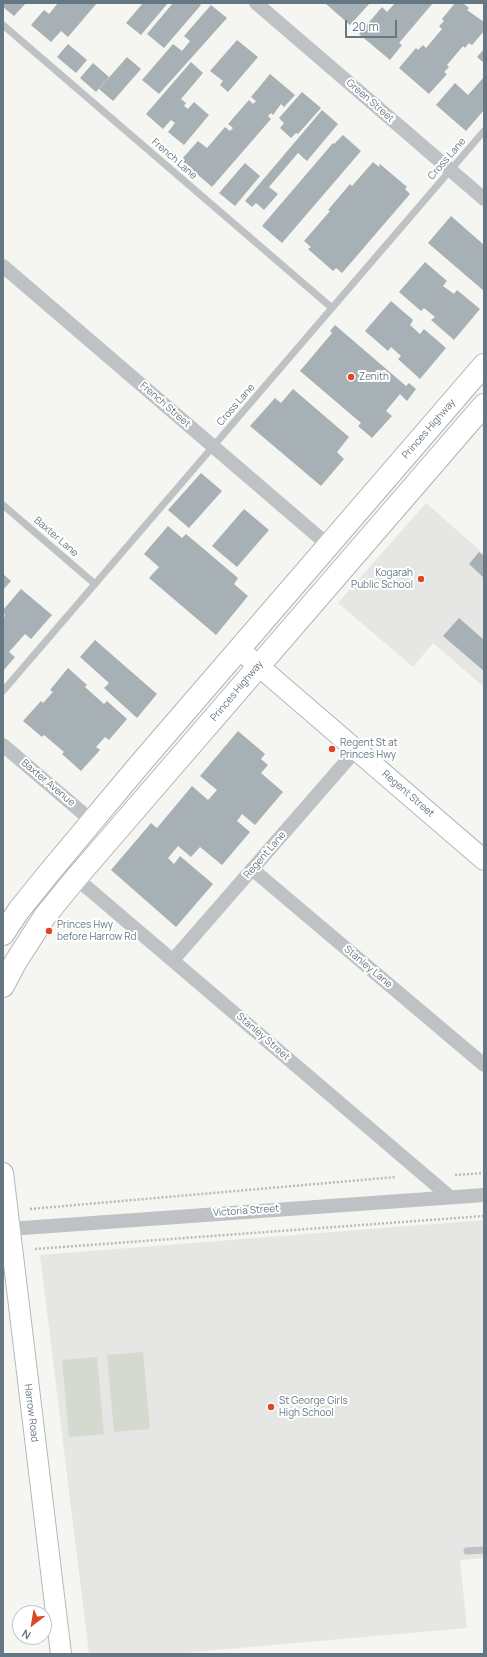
<!DOCTYPE html>
<html>
<head>
<meta charset="utf-8">
<style>
  body { margin:0 }
  #map { position:relative; width:487px; height:1657px; overflow:hidden; background:#f5f5f1; font-family:Manrope,sans-serif }
  canvas { display:block }
  .frame { position:absolute; inset:0; border:4px solid #657782; pointer-events:none }
  .north { position:absolute; left:12px; top:1605px; width:40px; height:40px; box-sizing:border-box; background:#fff; border:1px solid #c1c9cd; border-radius:50%; rotate:211deg; font-size:11px; font-weight:700; line-height:16px; text-align:center; color:#657782 }
  .north::after { content:''; display:block; margin:auto; width:14px; height:18px; background:#de4628; clip-path:polygon(50% 0,100% 100%,50% 72%,0 100%) }
  .scale { position:absolute; left:345px; top:20px; width:52px; height:18px; box-sizing:border-box; border:2px solid #657782; border-top:0; padding-left:5px; font-size:12px; line-height:14px; white-space:nowrap; color:#657782; -webkit-text-stroke:3px #fff; paint-order:stroke }
</style>
</head>
<body>
<div id="map">
<canvas width="487" height="1657"></canvas>
<div class="frame"></div>
<div class="north">N</div>
<div class="scale">20 m</div>
</div>
<script>
const ctx = document.querySelector('canvas').getContext('2d');
ctx.lineJoin = 'round';
function fill(path, color) { ctx.fillStyle = color; ctx.fill(path, 'evenodd'); }
const shape = rows => new Path2D(rows.map(r => 'M' + r).join(''));
function stroke(path, color, width, dash) { ctx.strokeStyle = color; ctx.lineWidth = width; ctx.lineCap = dash ? 'butt' : 'round'; ctx.setLineDash(dash || []); ctx.stroke(path); }
function drawText(font, color, halo, rows, align = 'center') {
  ctx.font = font + ' Manrope,sans-serif'; ctx.lineWidth = 4; ctx.setLineDash([]); ctx.textBaseline = 'middle'; ctx.strokeStyle = halo; ctx.fillStyle = color; for (const [text, x, y, turn = 0] of rows) {
    ctx.save(); ctx.translate(x, y); ctx.rotate((+turn || 0) * Math.PI / 180); ctx.textAlign = isNaN(turn) ? turn : align; if (halo) ctx.strokeText(text, 0, 0); ctx.fillText(text, 0, 0); ctx.restore();
  }
}
fill(shape([
  [426,503,484,554,484,687,433,643,413,667,338,603],
  [484,1220,484,1558,460,1560,467,1628,171,1654,89,1654,40,1255]
]), '#e6e6e5');
fill(shape([
  [143,1352,150,1429,114,1432,107,1355],
  [97,1357,104,1434,69,1437,62,1360]
]), '#d5dad0');
fill(shape([
  [3,3,26,3,14,16,3,7],
  [58,3,97,3,68,37,61,31,51,42,31,25,44,10,49,14],
  [143,3,168,3,141,35,126,23],
  [173,3,199,3,201,5,164,48,147,34],
  [325,3,370,3,350,25],
  [395,3,433,3,399,43,402,45,390,60,359,34,382,7,387,12],
  [455,3,463,3,469,8,467,10,484,22,484,31,472,45,469,43,465,48,463,46,447,65,449,67,444,72,447,74,429,94,399,68,416,48,418,50,423,45,426,48,442,29,439,26,444,21,442,19],
  [211,5,227,18,159,94,142,80,173,44,182,51,190,41,184,36],
  [237,40,258,57,228,92,220,85,223,81,210,71],
  [68,44,87,60,76,73,57,57],
  [484,49,484,63,477,57],
  [127,57,141,69,113,101,99,89],
  [191,62,203,73,181,99,186,103,184,106,188,109,194,102,209,115,184,145,168,132,175,123,171,120,163,129,146,114],
  [93,63,109,77,96,92,80,78],
  [270,74,295,95,284,107,281,104,273,115,271,113,268,116,271,119,212,187,181,160,198,141,207,148,225,127,230,131,233,128,228,124,249,100,253,104,256,101,251,97],
  [484,77,484,110,466,131,436,105,455,83,468,95],
  [302,92,321,108,298,134,296,133,291,138,280,128,284,123,279,118],
  [322,110,338,124,307,161,298,153,269,187,278,194,264,210,256,203,252,207,245,201],
  [343,135,361,151,282,243,262,226,333,143,334,144],
  [373,162,379,167,380,164,407,187,405,189,410,194,342,273,336,268,333,271,308,249,311,247,304,241,330,211,328,210,350,184,352,186],
  [245,163,260,176,235,206,219,193],
  [451,216,484,245,484,291,428,243],
  [425,262,447,281,443,286,454,294,457,290,480,309,454,340,431,320,435,317,424,308,421,311,399,292],
  [391,301,413,320,410,325,420,334,424,329,446,348,420,379,398,359,401,356,391,347,388,351,365,331],
  [335,325,406,386,409,383,416,389,407,401,400,394,386,411,392,416,372,438,358,426,361,423,300,371,332,333,330,331],
  [293,389,349,437,337,452,344,459,321,486,250,426,275,398,281,403],
  [201,473,222,491,189,528,168,510],
  [244,509,269,530,237,567,212,546],
  [168,526,182,538,186,534,238,578,234,584,248,596,216,635,149,578,159,567,144,554],
  [479,552,484,556,484,578,469,564],
  [3,574,11,581,3,590],
  [21,589,52,615,31,639,25,634,9,652,15,657,3,671,3,618,5,616,3,610],
  [459,618,484,640,484,671,443,636],
  [95,640,157,694,137,718,104,688,109,683,80,657],
  [68,668,87,685,85,687,104,704,107,701,127,719,109,740,105,737,96,747,100,750,81,771,62,754,64,752,44,735,42,737,23,721,41,701,43,703,53,692,50,690],
  [238,731,265,754,261,759,268,765,261,773,283,792,255,825,242,814,237,821,250,832,222,865,200,847,191,857,178,846,168,858,174,864,180,856,213,884,176,927,111,870,151,823,157,828,192,786,208,800,217,790,200,776]
]), '#a7b0b4');
const secondary = shape([
  [240,650,484,860],
  [3,1173,61,1654]
]);
const trunk = shape([
  [3,934,19,910,48,874,140,764,484,365],
  [3,986,15,963,45,916,76,878,484,405]
]);
stroke(secondary, '#b3b8bc', 22);
stroke(trunk, '#b1b5b8', 24);
stroke(shape([
  [455,1175,484,1173],
  [30,1209,396,1177],
  [35,1249,484,1216]
]), '#b8bbbd', 2.5, [2, 2]);
stroke(shape([
  [3,25,332,308],
  [3,505,95,584],
  [3,691,484,131],
  [467,1551,484,1550]
]), '#bec2c5', 7);
stroke(shape([
  [256,3,484,199],
  [3,266,328,545],
  [3,745,92,821],
  [252,869,484,1065],
  [76,878,450,1197],
  [173,960,356,750],
  [9,1229,484,1195]
]), '#bec2c5', 14);
stroke(secondary, '#fff', 20);
stroke(trunk, '#fff', 22);
for (const [x, y, r, color] of [
  [351,377,4,"#de4628"],
  [421,579,4,"#de4628"],
  [332,749,4,"#de4628"],
  [49,931,4,"#de4628"],
  [271,1407,4,"#de4628"]
]) { const dot = new Path2D(); dot.arc(x, y, r, 0, 2 * Math.PI); ctx.fillStyle = color; ctx.fill(dot); stroke(dot, '#fff', 1.5); }
drawText('10px', '#657782', '#fff', [
  ["Green Street",370,101,41],
  ["French Lane",174,159,41],
  ["Cross Lane",447,159,-49],
  ["French Street",165,405,41],
  ["Cross Lane",236,405,-49],
  ["Princes Highway",429,429,-49],
  ["Baxter Lane",56,537,41],
  ["Princes Highway",237,691,-50],
  ["Baxter Avenue",48,783,40],
  ["Regent Street",408,794,41],
  ["Regent Lane",265,855,-49],
  ["Stanley Lane",368,967,40],
  ["Stanley Street",263,1037,41],
  ["Victoria Street",246,1211,-4],
  ["Harrow Road",31,1413,83]
]);
drawText('10px', '#657782', '#fff', [
  ["Zenith",359,377],
  ["Kogarah",413,573,"right"],
  ["Public School",413,585,"right"],
  ["Regent St at",340,743],
  ["Princes Hwy",340,755],
  ["Princes Hwy",57,925],
  ["before Harrow Rd",57,937],
  ["St George Girls",279,1401],
  ["High School",279,1413]
], 'left');
</script>
</body>
</html>
